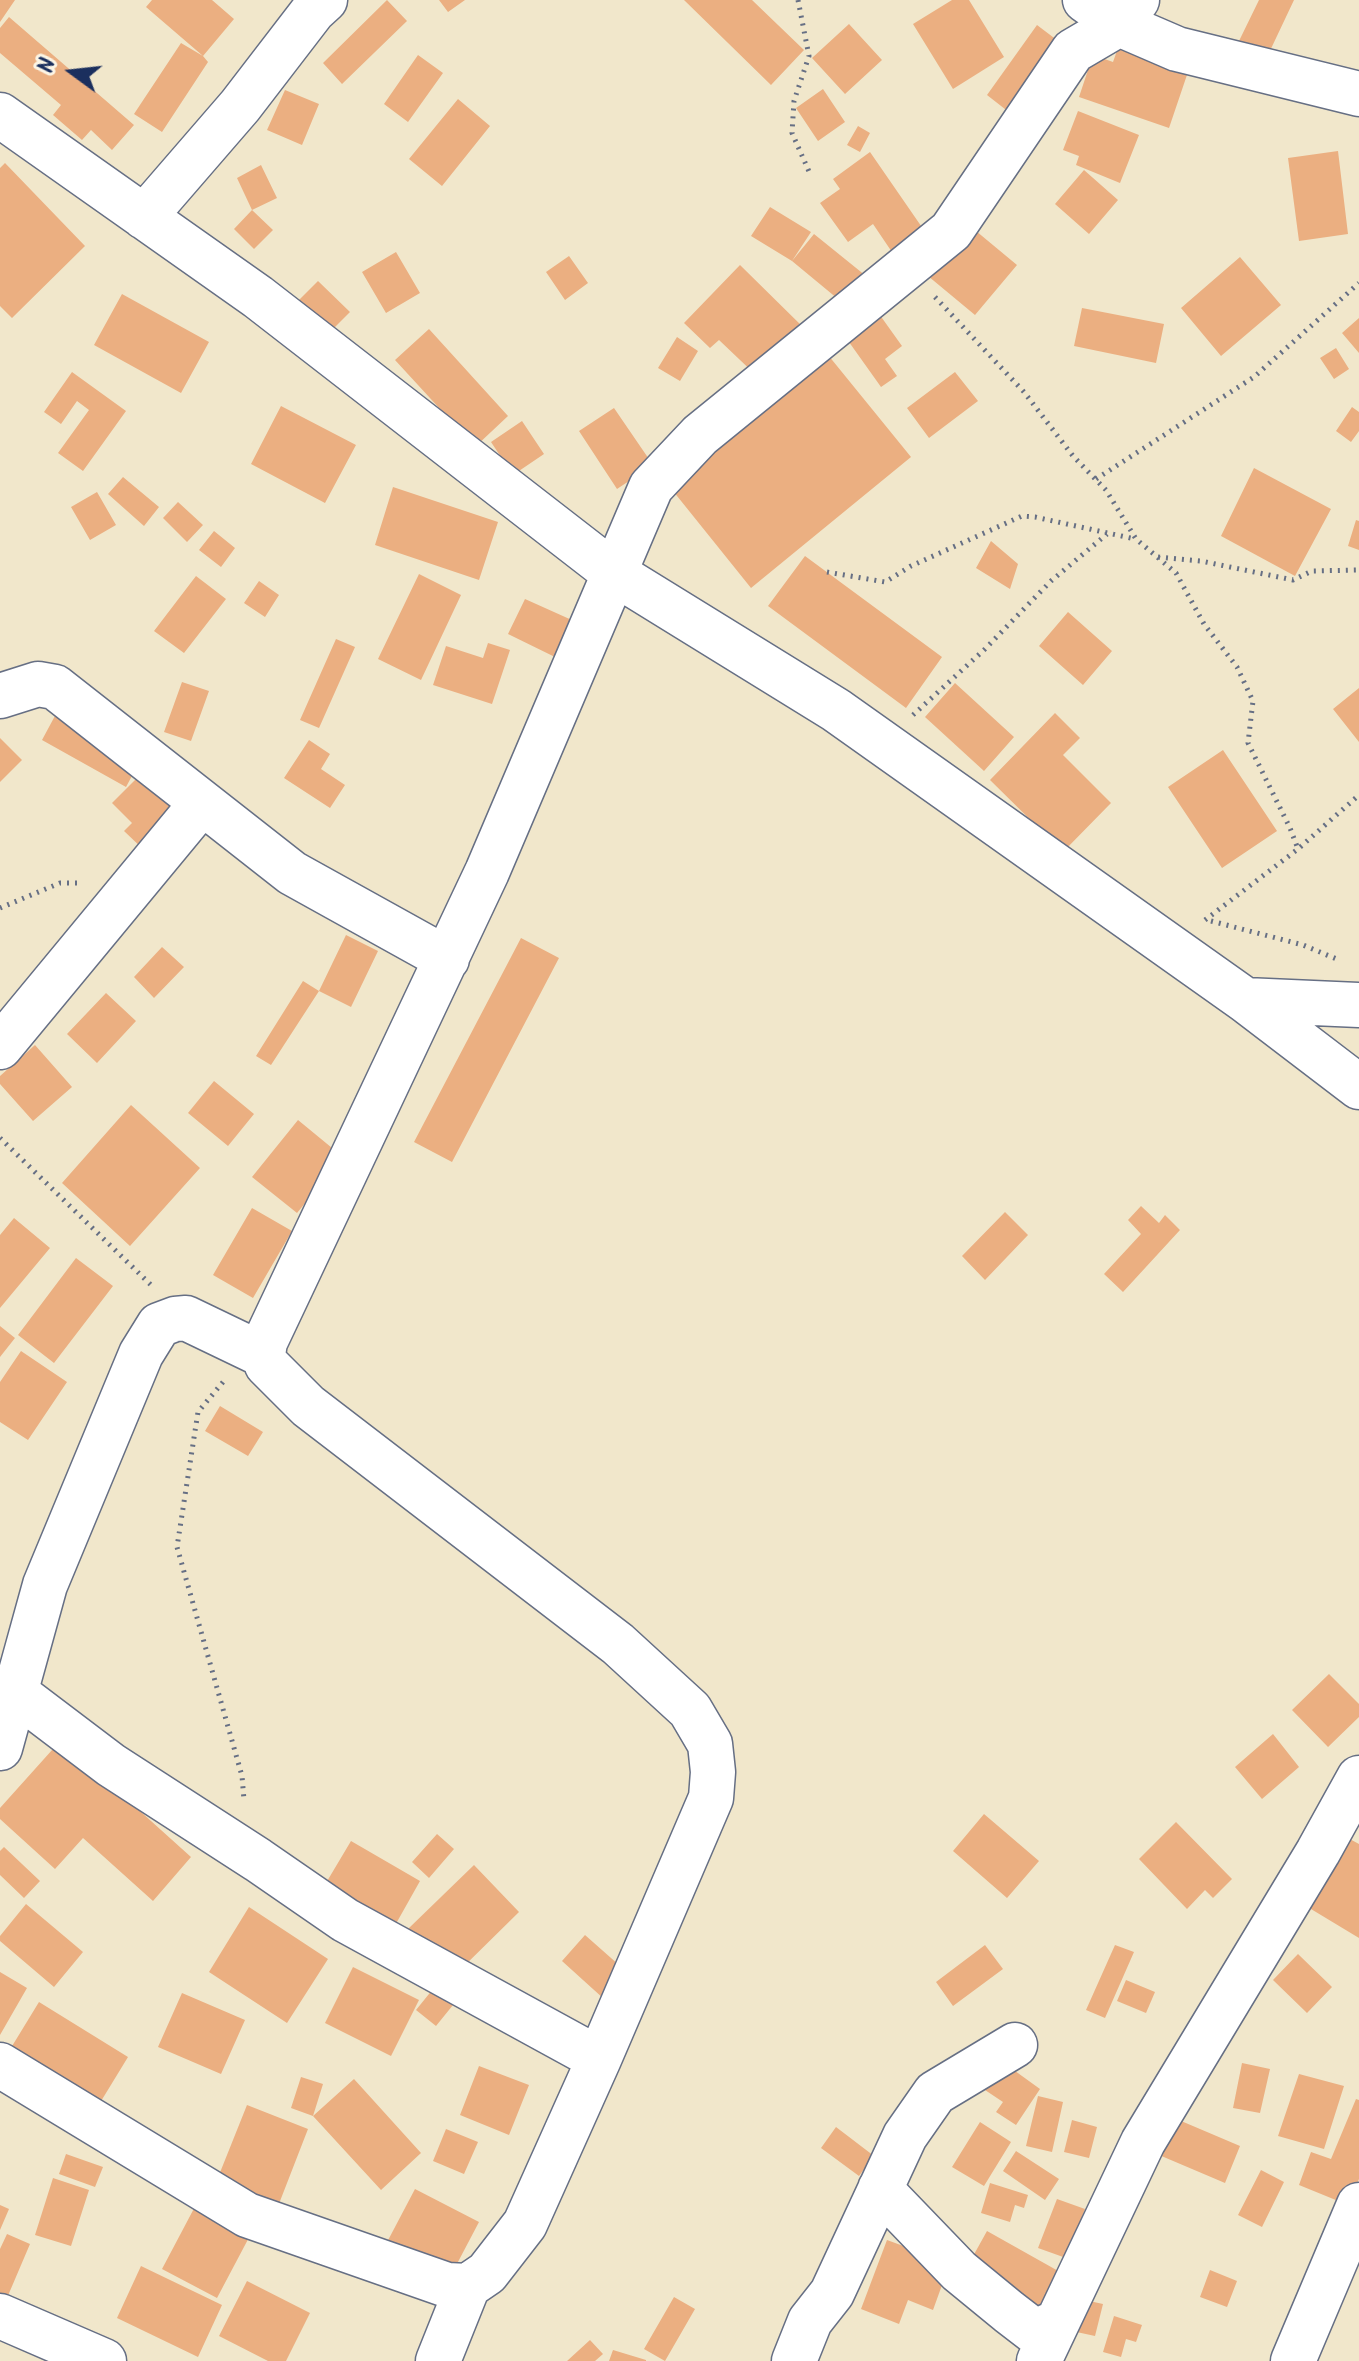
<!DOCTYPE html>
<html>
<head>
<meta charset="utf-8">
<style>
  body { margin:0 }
  #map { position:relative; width:1359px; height:2361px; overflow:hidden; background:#f1e7cb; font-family:Kalam,sans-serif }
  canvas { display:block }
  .north { position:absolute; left:32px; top:32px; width:80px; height:80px; -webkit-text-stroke:6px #fcf5e5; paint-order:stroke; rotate:285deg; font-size:22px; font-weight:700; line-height:32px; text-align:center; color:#1b2f5e }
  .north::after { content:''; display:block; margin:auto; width:28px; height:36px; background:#1b2f5e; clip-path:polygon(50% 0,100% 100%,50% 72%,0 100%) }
</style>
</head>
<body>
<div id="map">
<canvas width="1359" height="2361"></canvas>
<div class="north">N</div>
</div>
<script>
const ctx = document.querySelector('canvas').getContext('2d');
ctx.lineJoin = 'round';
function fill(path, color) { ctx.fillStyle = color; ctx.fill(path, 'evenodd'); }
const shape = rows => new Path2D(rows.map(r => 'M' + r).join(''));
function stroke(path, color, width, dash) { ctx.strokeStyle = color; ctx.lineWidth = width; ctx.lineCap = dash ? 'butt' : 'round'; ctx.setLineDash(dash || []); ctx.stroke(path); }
fill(shape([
  [0,0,15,0,0,22],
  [152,0,212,0,234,19,203,56,208,62,162,132,134,114,181,43,203,56,146,7],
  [387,0,407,21,342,84,323,63],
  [439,0,465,0,448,12],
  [684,0,752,0,804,50,771,85],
  [952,0,969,0,1004,57,953,89,913,24],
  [1259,0,1294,0,1268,55,1239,41],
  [9,17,134,125,112,150,91,130,82,140,53,115,61,105,0,53,0,28],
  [849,24,882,60,845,94,812,58],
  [1037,25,1070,50,1019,120,987,95],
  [1119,45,1189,69,1169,128,1079,97,1093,55,1113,62],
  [418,55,443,73,408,122,384,104],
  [823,89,845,122,818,141,796,108],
  [285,90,319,104,302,145,267,130],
  [458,99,490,126,442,186,409,159],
  [1078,111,1139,135,1120,183,1076,165,1079,156,1063,150],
  [858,126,870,133,860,152,847,145],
  [1338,151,1348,234,1299,241,1288,158],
  [870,152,928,236,896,258,873,224,848,242,820,203,840,189,833,179],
  [5,163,85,246,12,318,0,306,0,168],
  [261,165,277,198,252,210,237,178],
  [1084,170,1118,200,1089,234,1055,204],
  [770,207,811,232,792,261,751,236],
  [252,210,273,230,254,249,234,229],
  [970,226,1017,265,975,315,928,276],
  [814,234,866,276,844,304,792,261],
  [396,252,420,293,386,313,362,272],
  [569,256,588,283,565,300,546,272],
  [1240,257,1281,305,1221,356,1181,308],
  [740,265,807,331,760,379,719,340,710,348,684,323],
  [318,281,350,312,330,332,298,301],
  [122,294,209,342,181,393,94,345],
  [1082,308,1164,324,1156,363,1074,346],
  [877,311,902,346,885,359,897,376,881,387,844,335],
  [1359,318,1359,353,1342,333],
  [429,329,508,416,475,447,395,360],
  [677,337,698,351,680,381,658,368],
  [1336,348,1349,369,1334,379,1320,358],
  [824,350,911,457,751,588,665,481],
  [72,372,126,411,83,471,58,453,89,410,77,401,61,424,44,412],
  [955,372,978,401,929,438,907,408],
  [281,406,356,445,325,503,251,464],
  [1352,407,1359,412,1359,431,1351,442,1336,431],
  [614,408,653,465,617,489,579,431],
  [522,421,544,454,513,475,491,442],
  [1254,468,1331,509,1295,576,1221,536],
  [123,477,159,507,144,526,108,494],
  [393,487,498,522,479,580,375,545],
  [97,492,116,525,90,540,71,507],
  [178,502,203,525,187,542,163,518],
  [1356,520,1359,521,1359,550,1348,546],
  [214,531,235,548,221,567,199,550],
  [991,541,1018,564,1010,589,976,568],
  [805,556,942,657,906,708,768,606],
  [419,574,461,595,421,680,378,659],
  [196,576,226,599,184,653,154,631],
  [259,581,279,595,265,617,244,603],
  [525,599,574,621,557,658,508,634],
  [1068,612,1112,651,1083,685,1039,646],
  [336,639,355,647,319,728,300,720],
  [488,643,510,650,492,704,433,685,446,646,483,658],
  [182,682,209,691,191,741,164,732],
  [955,683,1014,737,984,771,925,717],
  [1359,688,1359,742,1333,709],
  [1055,713,1080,738,1063,755,1111,803,1063,852,990,780],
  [56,714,140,761,126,787,42,740],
  [0,738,22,760,0,782],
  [309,740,330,754,321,769,345,785,330,808,284,778],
  [1223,750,1277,831,1222,868,1168,787],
  [150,765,190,805,145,851,124,831,132,823,112,803],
  [346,935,378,951,351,1007,319,991],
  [521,938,559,958,452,1162,414,1142],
  [162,947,184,967,154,998,134,977],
  [303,981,319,991,271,1065,256,1056],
  [106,993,136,1021,97,1063,67,1034],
  [35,1045,72,1087,33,1121,0,1084,0,1076],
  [214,1081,254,1114,228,1146,188,1113],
  [131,1105,200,1168,130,1246,62,1183],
  [298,1120,343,1157,297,1213,252,1177],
  [1141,1206,1159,1223,1165,1215,1180,1230,1123,1292,1104,1274,1141,1234,1128,1220],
  [252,1208,292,1231,253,1298,213,1275],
  [1005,1212,1028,1235,985,1280,962,1256],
  [14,1218,50,1248,0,1308,0,1235],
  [76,1258,113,1286,54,1363,18,1335],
  [0,1326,15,1338,0,1357],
  [21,1351,67,1382,28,1440,0,1422,0,1382],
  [220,1406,263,1432,248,1456,205,1431],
  [1329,1674,1359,1704,1359,1717,1328,1747,1292,1710],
  [1273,1734,1299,1767,1262,1799,1235,1767],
  [61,1740,191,1857,153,1901,83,1838,55,1869,0,1819,0,1808],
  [984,1814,1039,1861,1007,1898,953,1851],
  [1176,1822,1232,1879,1213,1898,1205,1890,1187,1909,1139,1859],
  [437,1834,454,1849,429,1878,412,1862],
  [1346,1837,1359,1844,1359,1938,1306,1906],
  [351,1841,420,1881,393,1929,323,1888],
  [4,1847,40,1881,24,1898,0,1875,0,1851],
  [474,1865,519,1912,454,1976,408,1929],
  [26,1904,83,1952,54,1987,0,1941,0,1936],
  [249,1907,328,1959,287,2023,209,1972],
  [585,1935,628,1973,604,1999,562,1961],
  [985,1945,1003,1969,953,2006,936,1982],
  [1115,1945,1134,1952,1105,2018,1086,2010],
  [1298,1954,1332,1987,1307,2013,1273,1980],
  [353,1967,419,2000,391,2056,325,2023],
  [0,1972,27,1988,0,2035],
  [1126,1980,1155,1992,1146,2013,1117,2001],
  [433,1989,453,2005,436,2026,416,2010],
  [182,1993,245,2020,221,2074,158,2047],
  [39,2002,128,2057,95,2111,6,2056],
  [1004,2063,1040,2089,1016,2125,996,2112,1003,2102,985,2090],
  [1242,2063,1270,2069,1260,2113,1233,2108],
  [479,2066,529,2085,509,2135,460,2115],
  [1299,2074,1344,2086,1324,2149,1278,2136],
  [301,2077,323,2084,313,2116,291,2108],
  [354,2079,421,2153,381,2190,313,2116],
  [1038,2096,1063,2102,1052,2152,1026,2146],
  [1356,2099,1359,2100,1359,2179,1348,2205,1299,2185,1311,2152,1331,2159],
  [247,2105,308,2129,275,2214,213,2190],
  [1167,2115,1240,2146,1225,2183,1152,2152],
  [1072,2120,1097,2127,1089,2158,1064,2152],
  [980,2122,1011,2142,984,2186,952,2167],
  [836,2127,874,2156,859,2176,821,2148],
  [446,2129,478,2142,464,2174,433,2161],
  [1016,2151,1059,2179,1045,2200,1003,2171],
  [66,2154,103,2167,95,2187,59,2174],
  [1261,2170,1284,2182,1262,2227,1238,2215],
  [53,2178,89,2190,71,2246,35,2235],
  [990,2183,1028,2195,1024,2208,1015,2205,1010,2222,981,2213],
  [415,2189,479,2222,449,2279,385,2246],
  [199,2199,254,2228,217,2298,162,2269],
  [1057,2199,1085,2209,1066,2258,1038,2248],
  [0,2205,9,2209,0,2230],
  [987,2231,1060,2272,1041,2308,967,2267],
  [7,2234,30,2244,4,2305,0,2303,0,2249],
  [887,2240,925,2254,922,2265,946,2274,933,2310,908,2300,899,2324,861,2309],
  [141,2266,222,2305,198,2357,117,2318],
  [1210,2270,1237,2281,1227,2307,1200,2297],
  [247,2281,310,2313,286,2361,268,2361,219,2336],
  [674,2297,695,2309,665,2361,644,2349],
  [1080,2299,1103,2304,1095,2336,1072,2331],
  [1114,2316,1142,2325,1136,2342,1126,2339,1121,2357,1103,2352],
  [590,2340,603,2354,595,2361,567,2361],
  [613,2350,646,2360,646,2361,609,2361]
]), '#ebaf81');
const minor = shape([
  [1085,0,1119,24,1177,49,1359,94],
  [0,115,258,297,614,573,836,710,1245,1000,1359,1087],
  [144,217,240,106,313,11,325,0],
  [0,696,38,684,55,687,292,873,447,959],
  [1245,1000,1359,1005],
  [0,1047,201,804],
  [16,1693,111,1765,258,1860,345,1920,599,2059],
  [0,1748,45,1585,141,1354,159,1325,175,1319,186,1318,263,1355],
  [0,2065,247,2215,447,2285,468,2286,487,2273,525,2224,599,2059,711,1798,713,1772,710,1744,690,1710,618,1644,308,1406,267,1365,263,1355,265,1342,487,872,651,487,700,435,951,231,1073,51,1119,24,1137,0],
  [880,2189,959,2271,1009,2312,1035,2332,1057,2322],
  [0,2316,104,2361],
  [438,2361,468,2286],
  [794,2361,810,2321,832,2293,905,2136,935,2093,1015,2045],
  [1039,2361,1143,2142,1318,1852,1359,1778],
  [1293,2361,1359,2205]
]);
stroke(minor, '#666f84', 47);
stroke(shape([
  [798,0,809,56,794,101,792,133,811,176],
  [935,297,1024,392,1073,456,1106,490,1136,539,1176,573,1204,624,1237,667,1253,701,1248,743,1290,828,1298,849],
  [1096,479,1254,377,1359,283],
  [1158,557,1201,561,1293,580,1312,571,1359,570],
  [827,572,885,582,911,566,1022,516,1035,517,1135,539],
  [913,715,985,649,1051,581,1107,534],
  [0,908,60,883,83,883],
  [1205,920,1298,849,1359,795],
  [1211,921,1303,945,1339,960],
  [0,1138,151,1285],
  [223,1382,198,1412,177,1547,242,1776,244,1800]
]), '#666f84', 5, [2, 6]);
stroke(minor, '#fff', 44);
</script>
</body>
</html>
